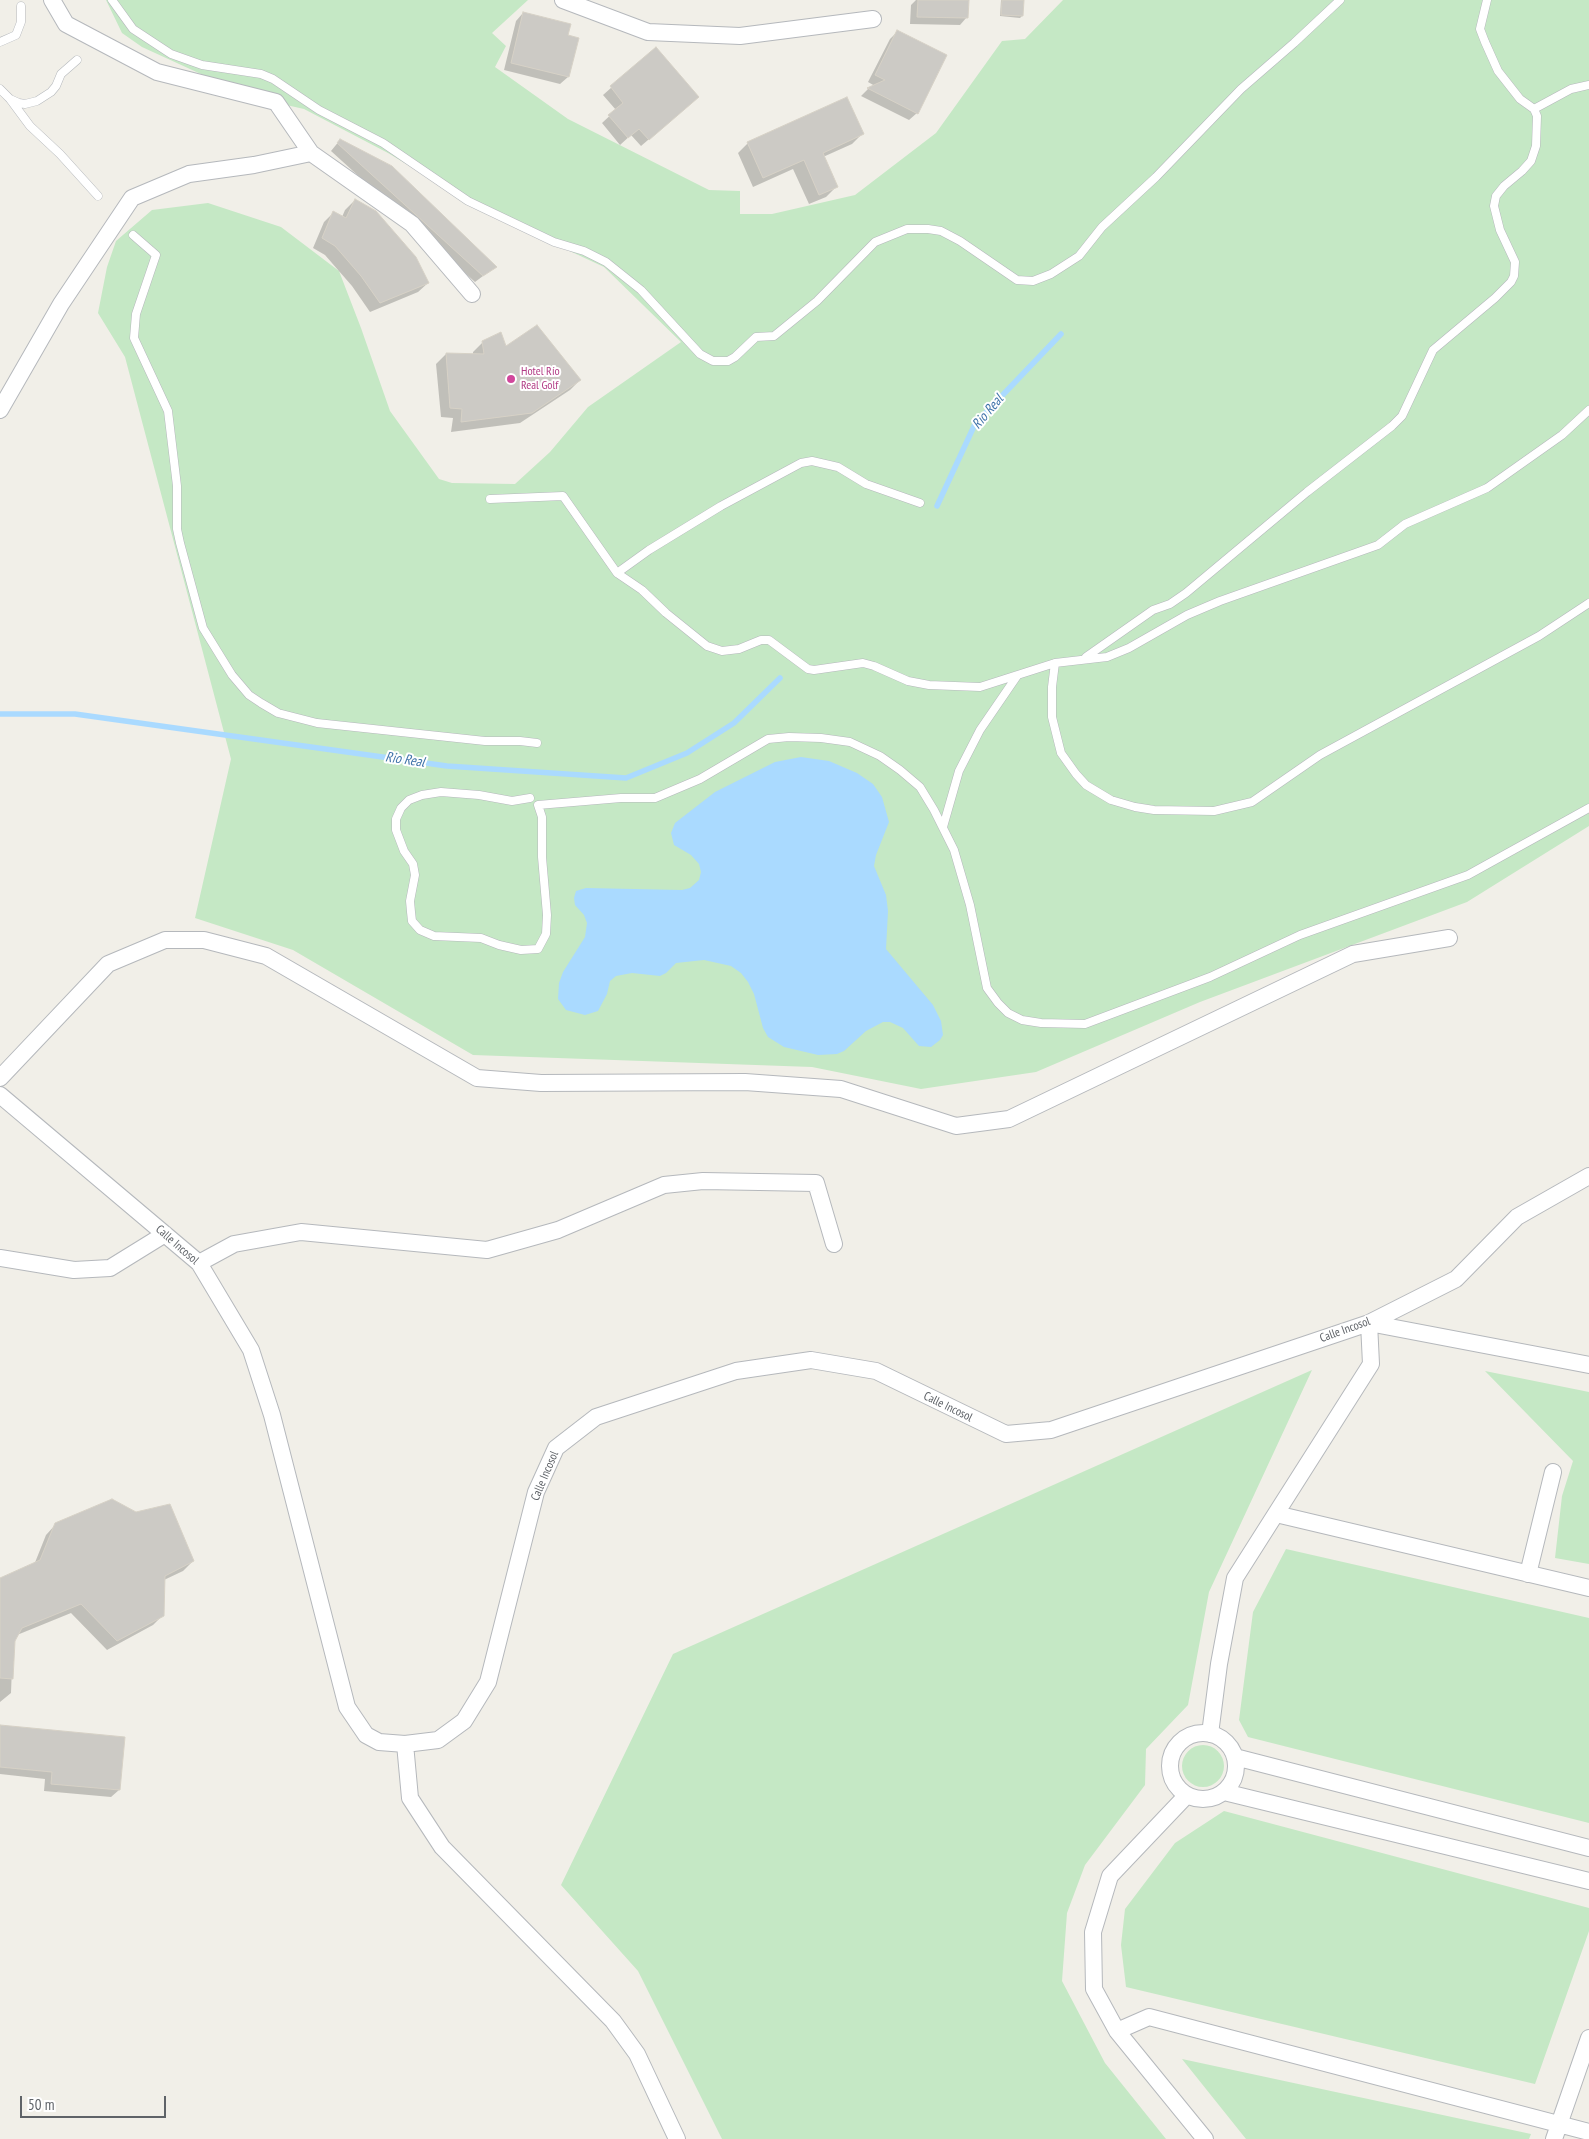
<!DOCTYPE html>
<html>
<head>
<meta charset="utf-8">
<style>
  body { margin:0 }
  #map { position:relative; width:1589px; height:2139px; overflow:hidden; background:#f1efe8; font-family:"PT Sans Narrow",sans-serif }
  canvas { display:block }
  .scale { position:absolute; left:20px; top:2096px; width:146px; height:22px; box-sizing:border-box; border:2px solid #5f6368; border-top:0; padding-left:6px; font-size:15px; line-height:18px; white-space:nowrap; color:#5f6368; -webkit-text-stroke:4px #fff; paint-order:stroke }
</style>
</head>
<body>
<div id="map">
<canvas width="1589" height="2139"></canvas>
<div class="scale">50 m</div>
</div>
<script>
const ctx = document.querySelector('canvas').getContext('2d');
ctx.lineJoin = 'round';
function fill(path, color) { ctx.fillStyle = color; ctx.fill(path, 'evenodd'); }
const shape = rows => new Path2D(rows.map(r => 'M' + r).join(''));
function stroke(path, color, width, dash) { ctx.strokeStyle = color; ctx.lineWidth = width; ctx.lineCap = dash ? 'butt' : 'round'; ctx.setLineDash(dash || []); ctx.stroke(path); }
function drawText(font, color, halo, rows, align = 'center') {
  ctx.font = font + ' "PT Sans Narrow",sans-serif'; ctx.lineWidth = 4; ctx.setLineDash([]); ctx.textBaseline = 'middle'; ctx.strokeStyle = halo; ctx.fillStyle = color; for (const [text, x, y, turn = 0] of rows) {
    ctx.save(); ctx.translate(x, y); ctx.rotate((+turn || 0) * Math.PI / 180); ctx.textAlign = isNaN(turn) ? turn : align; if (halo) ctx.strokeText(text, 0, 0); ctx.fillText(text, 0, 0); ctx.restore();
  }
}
fill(shape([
  [106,0,528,0,492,33,506,46,495,67,568,119,709,190,740,191,740,214,772,214,855,195,936,133,1002,41,1025,39,1063,0,1589,0,1589,826,1467,902,1200,1002,1036,1072,921,1089,812,1067,473,1055,293,950,195,918,231,759,125,357,98,313,107,267,116,241,152,210,208,203,281,227,339,271,361,328,390,411,439,479,452,483,515,484,550,452,588,407,681,342,604,267,486,212,388,153,304,109,251,97,142,47,122,33],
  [1312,1370,1209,1592,1188,1705,1146,1749,1145,1785,1085,1865,1067,1913,1062,1981,1105,2063,1166,2139,722,2139,638,1971,561,1885,673,1654],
  [1485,1371,1589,1392,1589,1564,1555,1558,1562,1496,1573,1461],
  [1286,1549,1589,1618,1589,1823,1248,1737,1239,1720,1253,1612],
  '1182 1766a21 21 0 1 1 42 0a21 21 0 1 1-42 0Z',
  [1224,1811,1589,1908,1589,1931,1535,2084,1126,1987,1121,1945,1125,1909,1175,1843],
  [1182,2059,1531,2134,1529,2139,1246,2139]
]), '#c5e8c5');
fill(shape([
  [801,757,829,761,857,773,873,784,882,797,889,822,876,855,874,866,886,895,888,911,886,949,933,1005,941,1021,943,1035,940,1040,931,1047,919,1046,903,1028,890,1022,883,1022,866,1031,844,1051,837,1054,818,1055,784,1047,768,1037,763,1028,754,994,748,982,741,973,731,966,704,960,676,963,666,973,660,976,632,973,616,976,610,981,607,994,598,1011,585,1015,566,1010,558,999,559,983,563,972,585,937,587,923,584,915,575,905,574,898,576,891,586,888,682,890,690,888,699,880,701,872,699,864,691,855,674,845,671,833,675,823,715,792,775,762]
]), '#aadaff');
fill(shape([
  [916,0,968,0,967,17,960,25,910,24,911,5],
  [1001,0,1023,0,1022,16,1020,18,1000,16],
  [523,13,567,36,568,77,560,84,504,70,516,21],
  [898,31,917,113,909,120,861,96,868,89,875,86,868,82,890,39],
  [656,48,690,104,641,146,631,135,620,145,602,123,616,110,603,95],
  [862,134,852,144,823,157,836,187,826,197,809,204,793,169,753,187,738,153,748,143],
  [340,140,495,267,475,282,331,151],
  [355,200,428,283,418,292,370,312,352,286,325,255,313,248,324,222,333,213,342,217,345,210],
  [483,342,505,348,580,380,570,390,520,423,451,432,453,418,441,417,436,364,446,354,473,355,473,352],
  [56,1524,193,1561,183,1571,164,1580,163,1615,153,1625,107,1650,71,1613,17,1635,13,1641,11,1693,0,1702,0,1580,34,1565,46,1535],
  [0,1726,119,1790,111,1797,44,1791,45,1779,0,1774]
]), '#0003');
stroke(shape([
  [937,506,975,424,1061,334],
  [0,714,75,714,447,766,626,778,687,753,734,723,780,678]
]), '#aadaff', 5.5);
const building = shape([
  [918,0,969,0,968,18,917,17,918,0],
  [1002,0,1024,0,1023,16,1001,15,1002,0],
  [523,12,571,24,568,35,579,38,569,77,511,63,523,12],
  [897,30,947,55,918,114,867,88,885,80,875,75,897,30],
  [656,47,699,97,649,140,639,129,628,138,608,115,623,103,610,86,656,47],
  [847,97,864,134,823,153,838,187,819,195,804,160,763,178,747,142,847,97],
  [340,139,392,166,497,267,483,276,337,143,340,139],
  [355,199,376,211,416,257,429,283,380,303,361,276,335,246,322,238,333,211,346,218,355,199],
  [537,325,581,380,532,413,461,422,462,409,450,408,446,353,484,354,482,341,501,332,506,346,537,325],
  [112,1499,136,1512,170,1504,194,1561,165,1576,164,1616,117,1641,81,1604,22,1628,15,1641,13,1679,0,1678,0,1578,40,1560,55,1523,112,1499],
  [0,1725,125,1737,120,1790,51,1784,52,1772,0,1767,0,1725]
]);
fill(building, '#cccac5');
stroke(building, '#d6d1c6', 1);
const lane = shape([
  [112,0,133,29,171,54,202,65,261,74,273,79,319,110,383,143,468,201,554,242,584,251,606,262,641,290,700,354,713,361,728,361,735,357,756,337,774,336,817,301,875,242,907,229,928,229,941,231,960,241,1017,280,1033,281,1051,274,1079,256,1102,227,1156,177,1241,89,1294,43,1340,0],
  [0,42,16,35,21,22,21,6],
  [0,89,10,99,19,103,25,104,37,101,51,92,56,86,61,74,77,60],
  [10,99,30,126,60,154,98,196],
  [1534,109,1571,89,1589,85],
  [133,235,156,255,136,314,134,338,168,411,177,486,177,529,180,543,203,628,232,675,249,695,261,703,278,713,317,723,485,741,520,741,537,743],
  [490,499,563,496,617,573,649,550,721,506,801,463,812,461,838,467,866,484,920,503],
  [617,573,642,590,666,613,707,646,722,651,739,649,761,640,769,640,808,669,814,670,863,663,874,666,908,681,929,685,980,687,1055,663,1107,657,1129,648,1187,615,1220,601,1378,545,1405,524,1487,488,1562,435,1589,410],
  [1086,657,1153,610,1170,604,1186,593,1307,492,1392,426,1402,416,1433,350,1495,298,1511,282,1514,276,1515,262,1500,230,1494,206,1496,196,1504,186,1522,171,1531,161,1536,146,1537,116,1534,109,1520,99,1498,71,1485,42,1480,29,1487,0],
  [1055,663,1052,687,1052,717,1061,753,1076,774,1086,785,1111,800,1135,807,1154,810,1214,811,1252,802,1320,755,1539,636,1589,603],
  [530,798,512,801,479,795,441,792,422,795,409,800,401,808,396,819,396,830,404,851,413,864,415,875,410,901,411,912,412,921,420,930,434,936,481,938,499,945,521,950,538,949,546,934,547,915,542,857,542,817,538,805,621,798,655,798,700,779,768,739,789,737,821,738,850,742,880,756,900,770,920,787,934,810,954,850,970,905,987,988,998,1003,1008,1013,1022,1020,1041,1023,1085,1024,1210,977,1300,935,1468,875,1589,808],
  [943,827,959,771,980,730,1017,676]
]);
const street = shape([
  [52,0,66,24,157,72,276,102,311,153,412,224,472,294],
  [563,0,648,32,740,36,873,19],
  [0,410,61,304,132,198,189,174,254,165,311,153],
  [0,1078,108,964,165,940,204,940,266,956,477,1078,541,1083,745,1082,841,1089,956,1126,1009,1119,1353,954,1449,938],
  [0,1095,199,1263,251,1350,272,1415,347,1707,366,1735,379,1742,405,1744,438,1740,464,1721,488,1682,536,1492,556,1448,596,1417,736,1371,811,1360,876,1371,1006,1434,1051,1430,1369,1323,1456,1279,1517,1217,1589,1176],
  [0,1258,74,1270,110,1268,165,1234],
  [199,1263,234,1244,301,1232,487,1250,558,1230,664,1185,703,1181,816,1183,834,1244],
  [1276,1514,1589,1588],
  [1528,1574,1553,1472],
  '1170 1766a33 33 0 1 1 66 0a33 33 0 1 1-66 0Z',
  [1210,1734,1219,1664,1235,1578,1371,1364,1369,1323,1589,1365],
  [405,1744,410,1798,442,1847,613,2021,637,2054,677,2139],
  [1235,1757,1589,1848],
  [1224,1792,1589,1881],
  [1187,1795,1110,1876,1093,1932,1094,1989,1117,2031,1205,2139],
  [1117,2031,1149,2017,1589,2132],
  [1554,2139,1589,2038]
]);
stroke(lane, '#b5b8bc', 9);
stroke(street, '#b5b8bc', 18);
stroke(lane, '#fff', 8);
stroke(street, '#fff', 16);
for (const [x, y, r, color] of [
  [511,379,5,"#d1479c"]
]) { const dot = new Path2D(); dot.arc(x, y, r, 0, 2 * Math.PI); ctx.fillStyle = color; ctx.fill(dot); stroke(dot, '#fff', 2); }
drawText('12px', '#b23c85', '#fff', [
  ["Hotel Río",521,372],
  ["Real Golf",521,386]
], 'left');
drawText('12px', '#5f6368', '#fff', [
  ["Calle Incosol",177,1245,41],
  ["Calle Incosol",1345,1330,-20],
  ["Calle Incosol",948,1407,26],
  ["Calle Incosol",545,1476,-67]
]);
drawText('italic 14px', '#4174aa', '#fff', [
  ["Rio Real",988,412,-50],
  ["Rio Real",405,760,8]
]);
</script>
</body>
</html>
